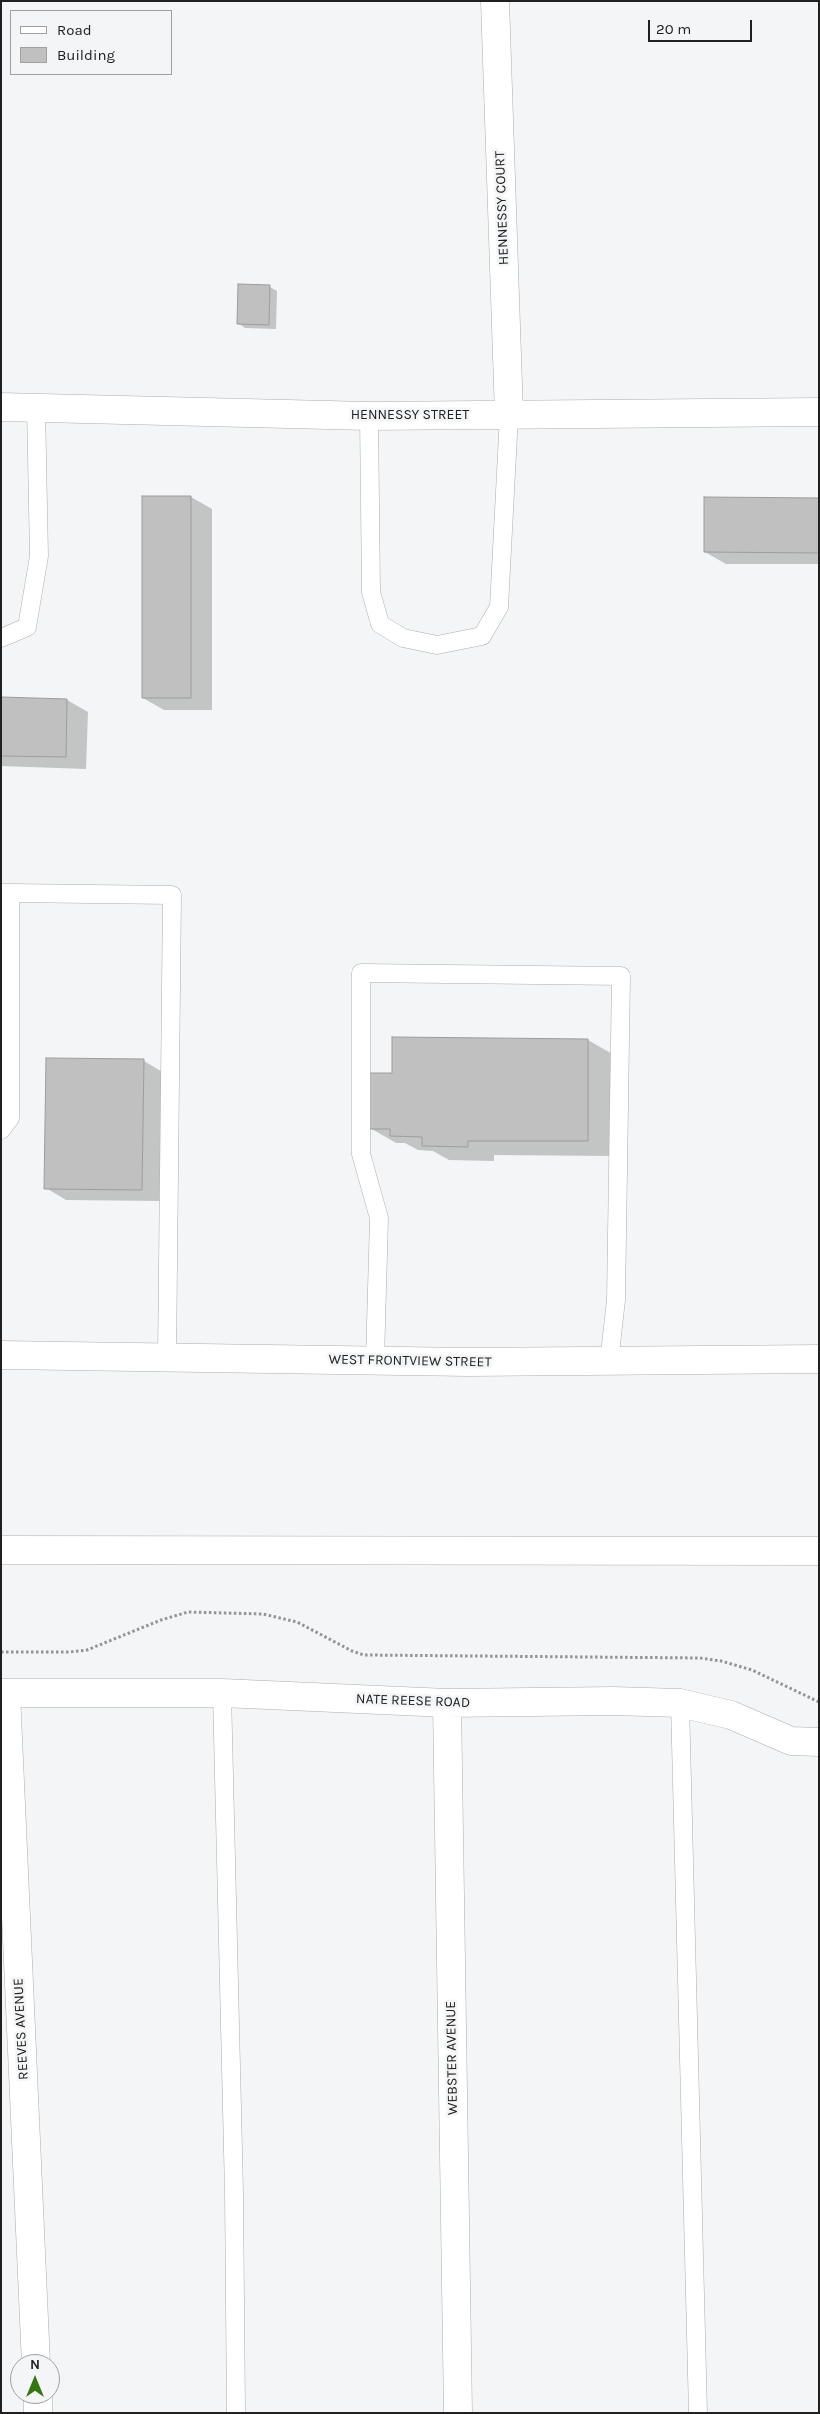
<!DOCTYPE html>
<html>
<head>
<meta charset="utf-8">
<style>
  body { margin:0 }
  #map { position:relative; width:820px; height:2414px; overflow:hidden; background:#f4f5f6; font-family:Karla,sans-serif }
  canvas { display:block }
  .frame { position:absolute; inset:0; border:2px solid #202021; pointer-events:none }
  .legend { position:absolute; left:10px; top:10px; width:162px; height:65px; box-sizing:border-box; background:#f4f5f6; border:1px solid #9fa0a1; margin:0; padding:6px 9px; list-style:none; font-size:15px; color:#202021 }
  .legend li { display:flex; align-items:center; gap:10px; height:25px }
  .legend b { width:25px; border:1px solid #9fa0a1 }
  .north { position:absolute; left:10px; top:2354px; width:50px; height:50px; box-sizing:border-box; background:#f4f5f6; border:1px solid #9fa0a1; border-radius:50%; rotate:0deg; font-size:14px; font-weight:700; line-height:20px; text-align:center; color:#202021 }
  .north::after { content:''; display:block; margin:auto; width:18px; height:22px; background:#357612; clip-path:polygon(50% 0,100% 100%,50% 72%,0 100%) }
  .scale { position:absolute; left:648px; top:20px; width:104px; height:22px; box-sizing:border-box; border:2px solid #202021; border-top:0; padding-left:6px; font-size:15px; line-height:18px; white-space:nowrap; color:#202021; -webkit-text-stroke:4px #f4f5f6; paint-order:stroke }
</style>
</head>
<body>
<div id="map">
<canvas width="820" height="2414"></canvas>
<div class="frame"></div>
<ul class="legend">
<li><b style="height:6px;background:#fff"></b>Road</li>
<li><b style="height:14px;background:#c0c0c1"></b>Building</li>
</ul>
<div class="north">N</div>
<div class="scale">20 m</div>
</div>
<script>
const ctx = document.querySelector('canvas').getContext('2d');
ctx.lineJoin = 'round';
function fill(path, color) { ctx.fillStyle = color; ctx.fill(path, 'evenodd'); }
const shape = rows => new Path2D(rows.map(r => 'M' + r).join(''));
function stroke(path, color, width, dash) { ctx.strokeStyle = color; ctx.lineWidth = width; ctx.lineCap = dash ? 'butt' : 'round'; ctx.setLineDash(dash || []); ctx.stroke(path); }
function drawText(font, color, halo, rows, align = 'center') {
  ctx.font = font + ' Karla,sans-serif'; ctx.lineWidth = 5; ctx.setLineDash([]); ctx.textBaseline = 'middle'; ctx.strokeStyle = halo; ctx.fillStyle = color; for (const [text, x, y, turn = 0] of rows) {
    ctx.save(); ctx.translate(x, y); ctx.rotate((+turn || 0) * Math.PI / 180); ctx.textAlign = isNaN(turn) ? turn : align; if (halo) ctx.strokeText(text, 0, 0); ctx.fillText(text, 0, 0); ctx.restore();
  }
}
fill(shape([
  [240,286,270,287,277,291,276,329,245,328,238,323],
  [191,497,212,509,212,710,164,710,143,698],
  [819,499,819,564,726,564,705,552],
  [1,699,67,700,88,712,86,769,1,766],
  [588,1040,614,1055,613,1156,494,1155,494,1161,449,1160,433,1151,418,1150,405,1143,396,1143,370,1128,394,1074],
  [144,1061,164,1073,162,1201,66,1200,46,1188]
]), '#0003');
const building = shape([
  [238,284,270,285,269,325,237,324,238,284],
  [142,496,191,496,191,698,142,698,142,496],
  [704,497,819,498,819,553,704,552,704,497],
  [1,697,67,699,66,757,1,756,1,697],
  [392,1037,588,1039,588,1141,468,1141,468,1147,422,1146,422,1137,390,1136,390,1129,368,1129,368,1073,392,1073,392,1037],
  [46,1058,144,1059,142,1190,44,1189,46,1058]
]);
fill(building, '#c0c0c1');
stroke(building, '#9c9c9d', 1);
const lane = shape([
  [369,416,371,592,380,624,403,638,437,645,482,636,499,607,509,415],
  [1,638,27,627,39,556,36,407],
  [1,893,10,893,10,1118,1,1130],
  [10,893,172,895,167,1358],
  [375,1360,379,1218,361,1154,361,973,621,976,616,1300,609,1362],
  [222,1693,234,2192,236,2413],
  [680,1703,698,2413]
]);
const street = shape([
  [495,1,509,415],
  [1,407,369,416,819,412],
  [1,1355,468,1362,819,1359],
  [1,1693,222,1693,447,1703,613,1701,680,1703,731,1715,791,1741,819,1742],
  [6,1693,36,2364],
  [447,1703,458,2413],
  [38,2394,38,2413]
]);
const highway = shape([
  [1,1550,819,1551]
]);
stroke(lane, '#acadae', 19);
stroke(street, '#acadae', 29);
stroke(highway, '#acadae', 29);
stroke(shape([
  [1,1652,70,1652,87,1650,161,1620,188,1612,263,1614,297,1622,352,1651,364,1655,700,1658,721,1661,752,1670,819,1702]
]), '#949495', 3, [2.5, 2.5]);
stroke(lane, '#fff', 18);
stroke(street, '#fff', 28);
stroke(highway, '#fff', 28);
drawText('14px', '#202021', '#f4f5f6', [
  ["HENNESSY COURT",502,208,-92],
  ["HENNESSY STREET",410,415],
  ["WEST FRONTVIEW STREET",410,1361,1],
  ["NATE REESE ROAD",413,1701,2],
  ["REEVES AVENUE",21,2029,-93],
  ["WEBSTER AVENUE",452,2058,-91]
]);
</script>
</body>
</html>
